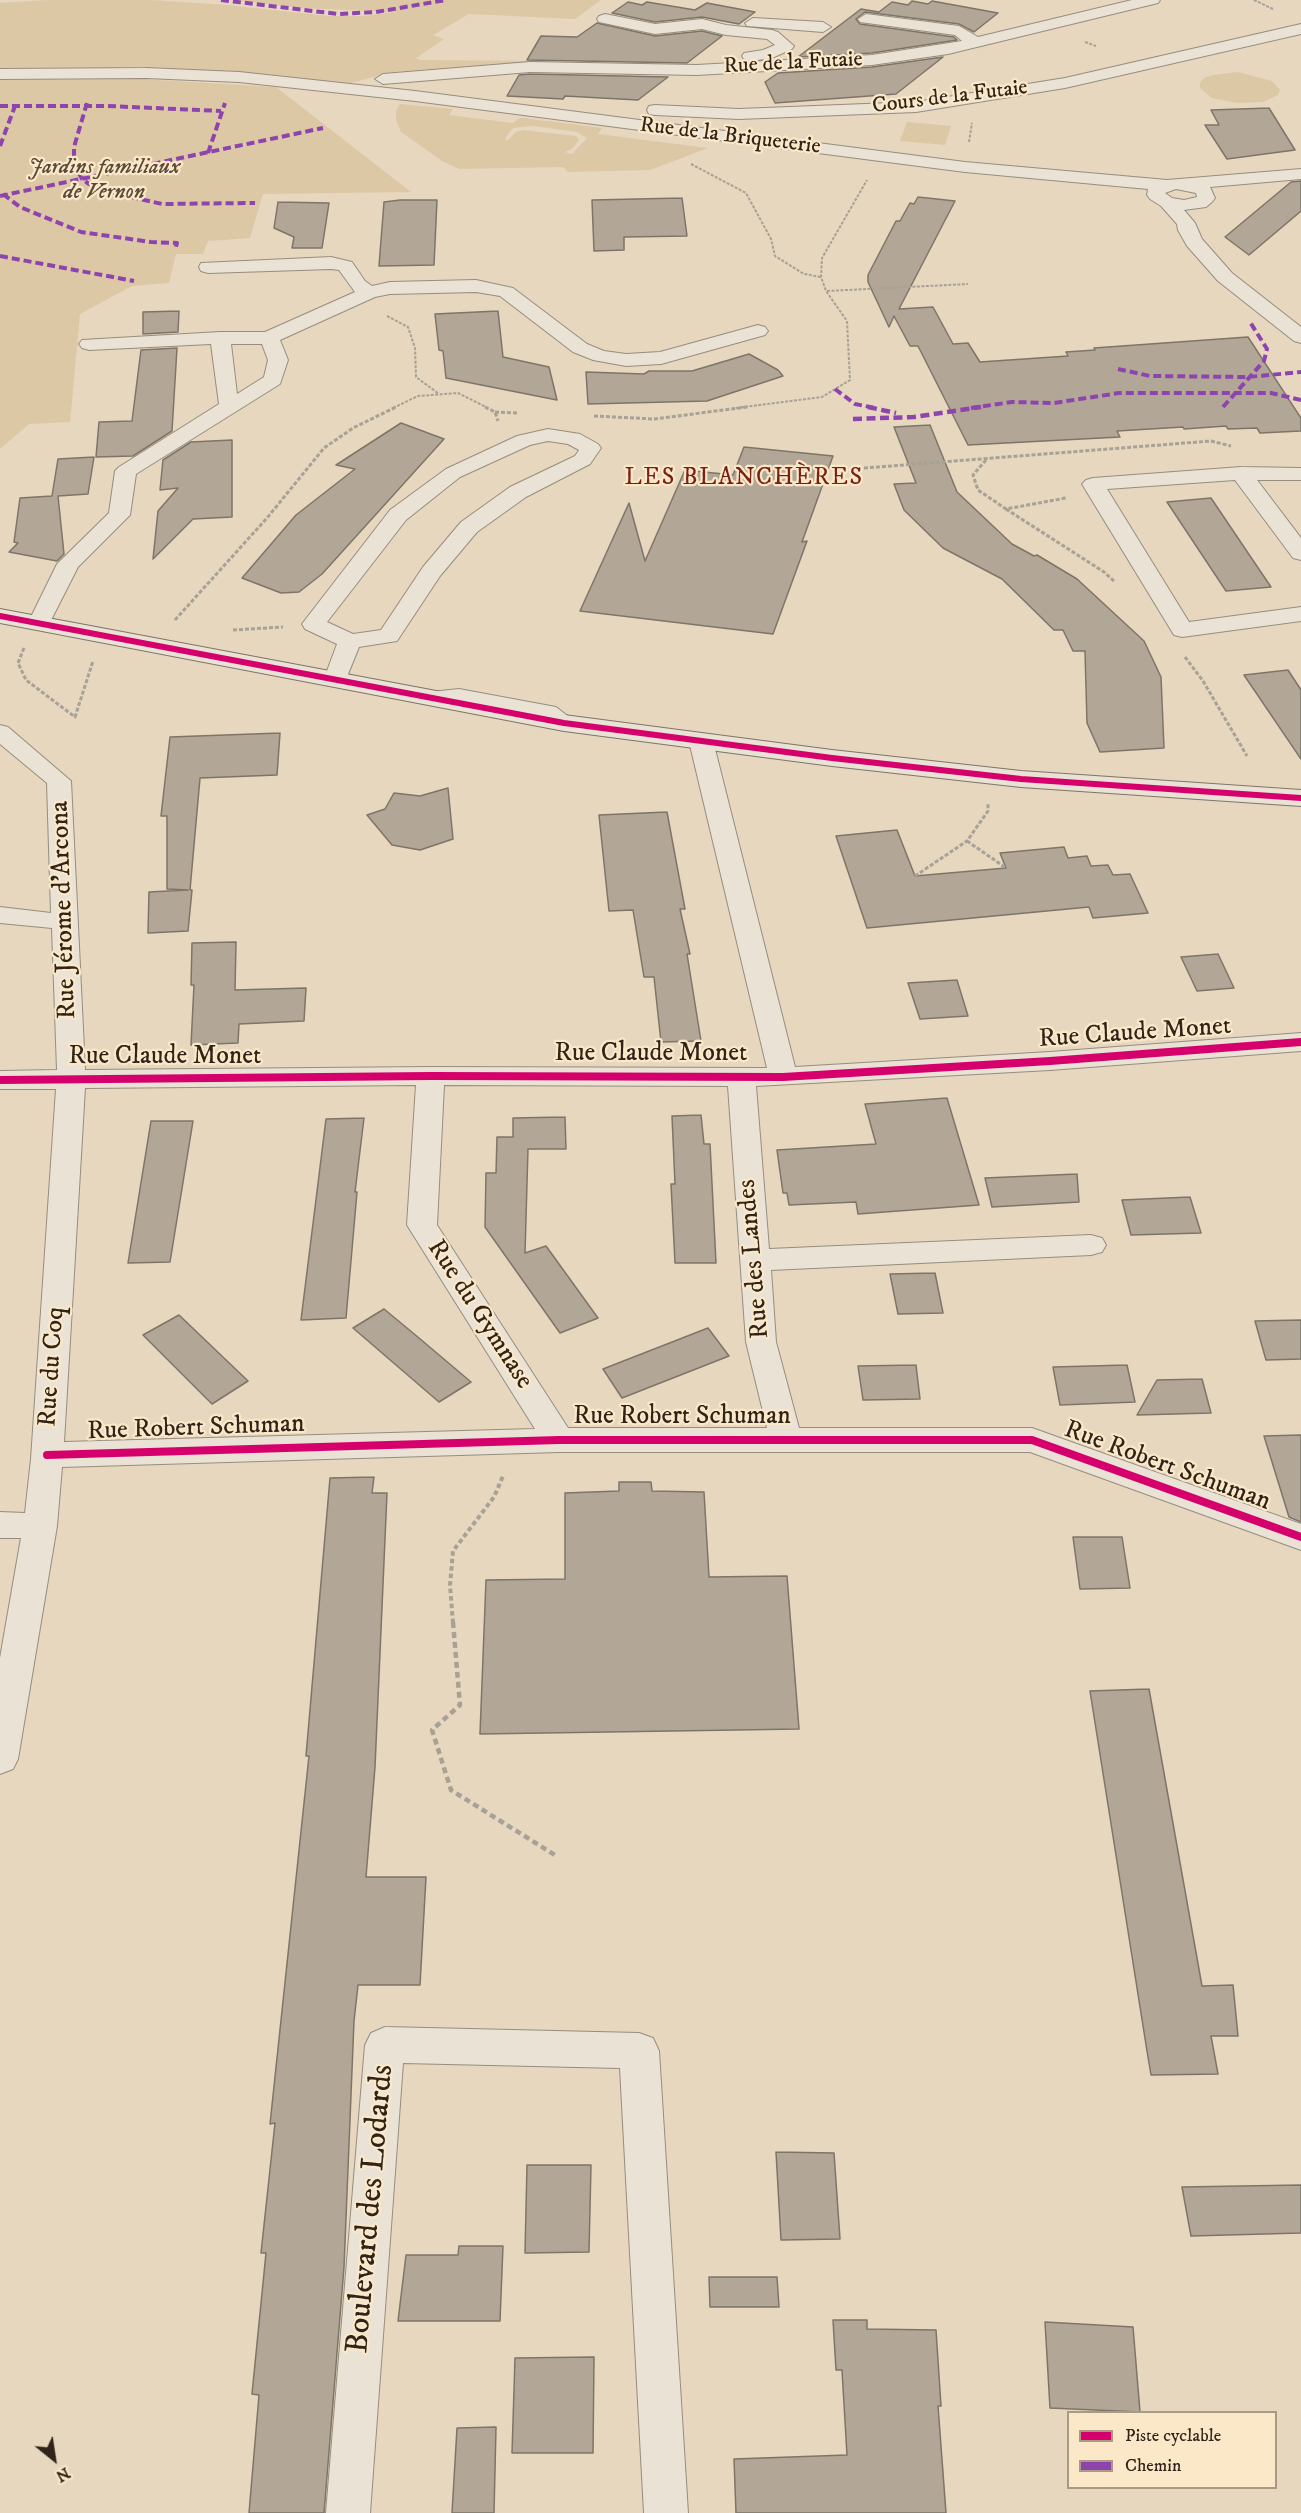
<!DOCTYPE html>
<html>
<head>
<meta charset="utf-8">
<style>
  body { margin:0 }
  #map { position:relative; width:1301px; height:2513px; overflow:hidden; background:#e6d7be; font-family:"IM FELL DW Pica",serif }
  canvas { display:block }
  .legend { position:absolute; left:1067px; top:2411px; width:210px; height:78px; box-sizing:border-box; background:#fae8c9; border:2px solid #a99a83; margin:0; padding:8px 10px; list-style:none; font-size:18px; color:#30241a }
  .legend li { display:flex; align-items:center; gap:12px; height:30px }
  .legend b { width:30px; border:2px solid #a99a83 }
  .north { position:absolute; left:24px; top:2429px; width:60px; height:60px; -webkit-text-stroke:4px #fae8c9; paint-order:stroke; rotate:150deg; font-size:16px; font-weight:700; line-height:24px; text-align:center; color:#30241a }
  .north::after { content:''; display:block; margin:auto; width:21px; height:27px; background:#30241a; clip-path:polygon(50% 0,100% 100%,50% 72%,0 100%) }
</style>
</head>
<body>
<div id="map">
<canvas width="1301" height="2513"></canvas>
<ul class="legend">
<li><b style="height:8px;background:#d6006c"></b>Piste cyclable</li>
<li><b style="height:8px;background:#8e44ad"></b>Chemin</li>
</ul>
<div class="north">N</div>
</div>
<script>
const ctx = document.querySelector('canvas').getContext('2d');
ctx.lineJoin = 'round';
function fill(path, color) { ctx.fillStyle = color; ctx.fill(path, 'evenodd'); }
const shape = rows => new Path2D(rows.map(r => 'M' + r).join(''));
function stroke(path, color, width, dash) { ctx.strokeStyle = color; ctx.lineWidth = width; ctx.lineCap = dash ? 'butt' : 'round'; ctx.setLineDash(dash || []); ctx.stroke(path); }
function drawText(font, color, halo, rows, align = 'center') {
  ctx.font = font + ' "IM FELL DW Pica",serif'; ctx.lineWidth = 4.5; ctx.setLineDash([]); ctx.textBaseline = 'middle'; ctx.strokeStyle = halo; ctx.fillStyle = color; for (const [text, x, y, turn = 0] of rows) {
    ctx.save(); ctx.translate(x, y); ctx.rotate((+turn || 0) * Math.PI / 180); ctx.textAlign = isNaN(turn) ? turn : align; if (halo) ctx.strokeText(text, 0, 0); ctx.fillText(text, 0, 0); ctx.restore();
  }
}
fill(shape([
  [47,0,152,0,228,5,329,16,364,16,394,12,302,8,234,0,601,0,575,19,469,14,433,35,444,39,416,58,420,60,544,61,394,72,350,83,333,84,175,70,83,68,0,70,0,3],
  [1238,72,1272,81,1280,90,1278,95,1263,102,1237,103,1212,98,1200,88,1200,83,1204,78,1213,75],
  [122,78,276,87,411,192,263,194,250,238,208,241,203,254,176,254,169,283,132,286,80,314,70,422,29,424,0,449,0,80],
  [400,104,453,109,449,115,513,123,519,118,524,118,602,128,598,134,708,148,650,170,568,172,563,167,459,169,442,161,401,132,396,120,396,111],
  [533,126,577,132,587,138,572,154,565,152,572,149,579,140,576,136,523,130,516,132,507,141,505,138,513,128],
  [907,122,951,126,945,145,900,141]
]), '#ddc8a6');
const building = shape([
  [912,1,928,4,932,1,998,13,974,32,959,24,865,12,856,19,860,24,954,37,957,40,872,53,798,57,861,9,879,12,892,2,908,5,912,1],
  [628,2,642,5,647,2,695,10,707,3,755,12,739,24,702,17,655,22,612,13,628,2],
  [597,23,655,36,702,31,722,36,687,63,527,60,541,36,577,37,597,23],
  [943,57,896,94,775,103,765,82,778,73,872,67,943,57],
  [530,74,668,77,638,100,565,96,563,99,507,96,519,75,530,74],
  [1269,108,1295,150,1227,159,1205,125,1219,125,1211,110,1269,108],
  [1301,181,1301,211,1249,255,1225,237,1291,182,1301,181],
  [918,197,955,201,899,309,933,307,953,344,968,343,980,362,1068,356,1066,352,1095,350,1094,348,1248,337,1301,418,1301,431,1260,433,1257,428,1228,429,1226,426,1184,429,1183,427,1117,431,1120,437,968,445,918,346,910,346,894,316,889,327,868,282,868,275,896,221,900,221,910,203,914,204,918,197],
  [682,198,687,236,624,237,624,250,594,251,592,200,682,198],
  [400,200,437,200,434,265,379,266,384,202,400,200],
  [278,202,329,203,322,248,292,248,294,237,274,228,278,202],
  [179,311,178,332,143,334,143,312,179,311],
  [498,311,503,357,549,367,557,400,446,378,443,351,439,350,435,314,498,311],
  [177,348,172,431,133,456,96,457,99,422,132,421,141,350,177,348],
  [749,354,778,370,783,376,707,401,588,404,586,372,644,374,649,371,692,371,749,354],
  [401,423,444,439,322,574,299,592,281,593,242,578,296,515,355,469,336,465,401,423],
  [930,425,957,492,1012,544,1034,556,1037,555,1077,579,1144,641,1161,677,1164,748,1100,752,1087,723,1085,651,1073,651,1063,630,1054,630,1002,579,943,548,904,510,894,484,916,483,894,427,930,425],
  [232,440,232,517,193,519,153,559,158,511,178,488,160,490,163,460,191,442,232,440],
  [744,447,833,456,802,542,807,541,773,634,580,611,629,503,645,561,685,470,733,475,744,447],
  [94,457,88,494,58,496,64,554,57,561,9,552,18,543,14,542,20,498,52,496,58,459,94,457],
  [1211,498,1246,550,1271,587,1226,591,1167,502,1211,498],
  [1288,670,1301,690,1301,759,1244,675,1288,670],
  [280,733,277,775,200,778,190,890,192,890,188,931,148,933,149,892,188,890,167,889,167,816,161,816,170,737,280,733],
  [448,788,453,839,420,850,392,845,367,815,385,809,394,793,420,796,448,788],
  [667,812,685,909,680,909,690,954,687,954,701,1041,661,1042,654,977,644,977,633,910,609,911,599,815,667,812],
  [897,830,915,876,1006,868,1000,853,1064,847,1068,858,1087,856,1091,866,1108,865,1113,875,1130,874,1148,913,1093,918,1089,907,867,928,836,836,897,830],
  [236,942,235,990,306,988,304,1021,239,1024,238,1043,191,1045,194,985,191,985,192,943,236,942],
  [1218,954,1234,988,1197,991,1181,957,1218,954],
  [957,980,968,1016,920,1019,908,983,957,980],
  [947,1098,979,1205,858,1214,856,1202,789,1205,787,1193,783,1193,777,1150,876,1144,865,1104,947,1098],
  [701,1115,704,1144,710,1144,716,1263,675,1263,671,1184,675,1184,672,1116,701,1115],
  [565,1117,566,1149,528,1149,525,1253,546,1246,598,1318,560,1333,485,1227,486,1173,496,1173,497,1137,513,1137,513,1118,565,1117],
  [364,1118,355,1192,357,1192,346,1318,301,1320,326,1119,364,1118],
  [151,1121,193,1121,170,1262,128,1263,151,1121],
  [1077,1174,1079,1202,992,1207,985,1178,1077,1174],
  [1190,1197,1201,1233,1131,1235,1122,1200,1190,1197],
  [935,1273,943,1313,898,1314,890,1274,935,1273],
  [384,1309,419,1338,471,1382,439,1402,353,1328,384,1309],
  [179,1315,248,1381,212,1404,143,1335,179,1315],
  [1301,1320,1301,1359,1266,1360,1255,1321,1301,1320],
  [708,1328,729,1356,622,1398,603,1369,708,1328],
  [916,1365,920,1399,863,1400,858,1366,916,1365],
  [1127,1365,1135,1402,1060,1405,1053,1367,1127,1365],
  [1202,1379,1211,1413,1137,1415,1157,1380,1202,1379],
  [1301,1435,1301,1522,1289,1517,1264,1436,1301,1435],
  [374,1477,372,1493,387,1493,375,1767,366,1877,426,1877,420,1985,358,1985,354,2021,344,2267,324,2513,249,2513,259,2395,252,2394,266,2253,261,2253,275,2123,270,2124,309,1756,306,1756,330,1478,374,1477],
  [619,1482,651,1482,652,1491,704,1492,709,1577,787,1576,799,1729,480,1734,486,1580,565,1579,565,1493,619,1491,619,1482],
  [1073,1537,1122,1537,1130,1588,1080,1589,1073,1537],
  [1149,1689,1202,1986,1233,1985,1238,2036,1211,2036,1218,2074,1151,2075,1147,2051,1090,1691,1149,1689],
  [776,2152,834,2153,840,2239,781,2240,776,2152],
  [527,2165,591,2165,589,2252,525,2253,527,2165],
  [1301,2185,1301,2233,1191,2236,1182,2187,1301,2185],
  [459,2246,503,2246,500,2321,398,2321,406,2255,458,2255,459,2246],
  [709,2277,777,2277,779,2307,710,2307,709,2277],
  [833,2320,867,2320,867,2329,936,2330,941,2406,938,2406,946,2513,736,2513,734,2459,847,2455,842,2370,836,2370,833,2320],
  [1045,2322,1133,2327,1140,2412,1050,2408,1045,2322],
  [594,2357,593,2453,512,2453,515,2358,594,2357],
  [496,2427,494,2513,452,2513,457,2428,496,2427]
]);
fill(building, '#b2a796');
stroke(building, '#7e7568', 1.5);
const lane = shape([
  [459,689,556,707,578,724,572,728,568,727,548,713,459,697,431,700,425,696,431,692,459,689]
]);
const street = shape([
  [1132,0,1160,0,1158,3,948,54,872,65,697,75,530,72,383,84,375,79,383,74,530,62,697,65,872,55,962,41,955,35,860,22,858,19,866,14,959,26,978,37,1132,0],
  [605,14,655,24,702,19,726,25,772,30,778,32,794,46,792,49,772,58,750,61,744,59,742,56,744,53,763,50,775,45,767,39,726,35,702,29,655,34,599,22,597,19,599,16,605,14],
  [753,18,823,22,831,27,823,32,747,26,745,23,753,18],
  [1301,24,1301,34,1065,88,916,112,739,119,655,115,649,114,647,110,649,106,655,105,739,109,916,102,1065,78,1301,24],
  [146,68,239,72,415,91,965,162,1167,180,1301,169,1301,179,1210,187,1215,198,1212,202,1206,207,1184,210,1195,223,1202,239,1232,273,1301,327,1301,343,1294,341,1218,281,1187,246,1178,230,1177,224,1161,206,1150,199,1147,195,1148,189,965,172,415,101,239,82,146,78,0,79,0,69,146,68],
  [1176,189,1196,193,1197,197,1184,200,1172,198,1165,193,1176,189],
  [331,257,352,262,365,281,372,286,390,282,476,280,513,288,587,344,604,351,626,354,660,352,758,325,765,327,768,331,765,335,661,364,626,366,593,360,573,352,500,296,476,292,390,294,375,297,280,340,288,360,280,384,136,474,130,515,78,567,47,628,39,630,31,628,28,623,57,564,109,513,115,471,119,467,219,404,211,344,89,350,82,348,79,344,82,340,220,332,265,332,355,292,339,270,331,269,208,273,201,271,199,267,201,263,331,257],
  [231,344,262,344,268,360,264,377,237,394,231,344],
  [548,429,580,434,598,444,601,448,590,464,526,497,477,532,440,576,397,641,359,647,344,684,336,686,328,684,324,679,337,644,305,629,302,624,390,510,446,469,517,436,548,429],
  [548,441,568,444,579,450,575,456,510,487,461,522,423,567,381,630,353,634,327,622,406,520,460,477,530,445,548,441],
  [1241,467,1301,468,1301,480,1257,480,1301,538,1301,560,1293,558,1235,480,1107,489,1189,622,1301,607,1301,621,1182,637,1174,635,1082,484,1086,480,1093,478,1241,467],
  [0,725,8,727,71,781,85,1070,431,1067,767,1068,689,741,692,736,701,734,710,736,713,741,795,1067,1050,1052,1301,1033,1301,1051,1050,1070,756,1086,769,1249,1091,1235,1102,1238,1106,1245,1102,1252,1091,1255,771,1270,776,1342,799,1428,1032,1428,1301,1524,1301,1550,1030,1452,559,1452,62,1467,57,1526,18,1759,13,1769,0,1774,0,1658,21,1538,0,1538,0,1512,25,1513,31,1459,56,1089,0,1089,0,1071,57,1070,52,928,0,923,0,907,51,913,47,783,0,744,0,725],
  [416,1085,407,1225,535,1429,64,1442,85,1088,416,1085],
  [444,1085,728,1086,746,1342,767,1428,568,1428,437,1225,444,1085],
  [385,2027,639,2033,653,2038,659,2051,688,2513,644,2513,620,2068,403,2063,370,2513,326,2513,365,2045,371,2033,385,2027]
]);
const secondary = shape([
  [0,609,564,715,832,750,1021,771,1301,790,1301,806,1021,787,832,766,564,731,0,623,0,609]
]);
stroke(lane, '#978d7e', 2);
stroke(street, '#978d7e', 2);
stroke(secondary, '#7e7568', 2);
stroke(shape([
  [1254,0,1273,9],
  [1085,42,1096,46],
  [969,142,972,123],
  [691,164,746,193,771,239,775,256,804,274,821,277],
  [827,291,968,284],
  [387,316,408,327,415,348,416,377,439,394],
  [393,408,418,396,458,393,488,408],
  [736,408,822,397,850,380,847,321,826,291,821,277,822,258,867,180]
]), '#a8a196', 2, [3, 1.5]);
stroke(shape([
  [485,407,495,412,498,421],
  [495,412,518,413],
  [594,416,654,419,747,407],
  [986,460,973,475,978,490,1006,509,1066,498],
  [852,469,1211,441,1231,446],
  [1006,509,1104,572,1115,582],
  [175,620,267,518,324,448,353,428,396,407],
  [233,630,283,627],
  [24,648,18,663,26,680,75,717,93,661],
  [1185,657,1203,681,1247,756],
  [967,841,1006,868],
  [915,876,967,841,988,811,988,803]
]), '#a8a196', 3, [4, 2]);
stroke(shape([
  [453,1623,450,1585,453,1551,494,1497,503,1476]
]), '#a8a196', 4, [4.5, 3]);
stroke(shape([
  [453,1622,460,1705,432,1730,451,1790,558,1857]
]), '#a8a196', 4.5, [6, 4]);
fill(lane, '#e9e2d5');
fill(street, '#e9e2d5');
fill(secondary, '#e9e2d5');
stroke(shape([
  [221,0,338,14,376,12,446,0],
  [87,103,74,147,74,164,82,179,89,184,105,191,162,204,255,203],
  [0,106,108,106,221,111],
  [0,146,15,106],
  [208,153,225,103],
  [3,194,20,207,81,232,151,242,177,243,175,250],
  [0,196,323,128],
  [0,256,134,281],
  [1118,369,1150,376,1248,377,1301,372],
  [835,389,855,404,875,408],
  [1223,407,1264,361,1267,349,1250,322],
  [971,408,1012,402,1054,403,1119,393,1271,393,1301,400]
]), '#8e44ad', 4, [8, 4]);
stroke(shape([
  [868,407,896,413],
  [853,419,914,417,981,407]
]), '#8e44ad', 4.5, [9, 4.5]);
stroke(shape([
  [0,616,564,723,832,758,1021,779,1301,798]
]), '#d6006c', 6);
stroke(shape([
  [0,1080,431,1076,783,1077,1050,1061,1301,1042],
  [47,1455,559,1440,1032,1440,1301,1537]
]), '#d6006c', 8);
drawText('22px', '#30241a', '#fae8c9', [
  ["Rue de la Futaie",793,64,-3],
  ["Cours de la Futaie",950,98,-7],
  ["Rue de la Briqueterie",730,137,7]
]);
drawText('italic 22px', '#5a4a38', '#fae8c9', [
  ["Jardins familiaux",104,168],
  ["de Vernon",104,193]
]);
ctx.letterSpacing = '1.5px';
drawText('24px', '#7a1f14', '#fae8c9', [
  ["LES BLANCHÈRES",744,479]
]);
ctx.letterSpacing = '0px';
drawText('26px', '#30241a', '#fae8c9', [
  ["Rue Jérome d'Arcona",65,910,-92],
  ["Rue Claude Monet",1135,1034,-4],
  ["Rue Claude Monet",651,1055],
  ["Rue Claude Monet",165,1058],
  ["Rue des Landes",755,1259,-95],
  ["Rue du Gymnase",479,1315,57],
  ["Rue du Coq",53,1367,-86],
  ["Rue Robert Schuman",682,1418],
  ["Rue Robert Schuman",196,1429,-2],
  ["Rue Robert Schuman",1167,1467,20]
]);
drawText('32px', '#30241a', '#fae8c9', [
  ["Boulevard des Lodards",372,2209,-85]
]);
</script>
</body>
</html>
